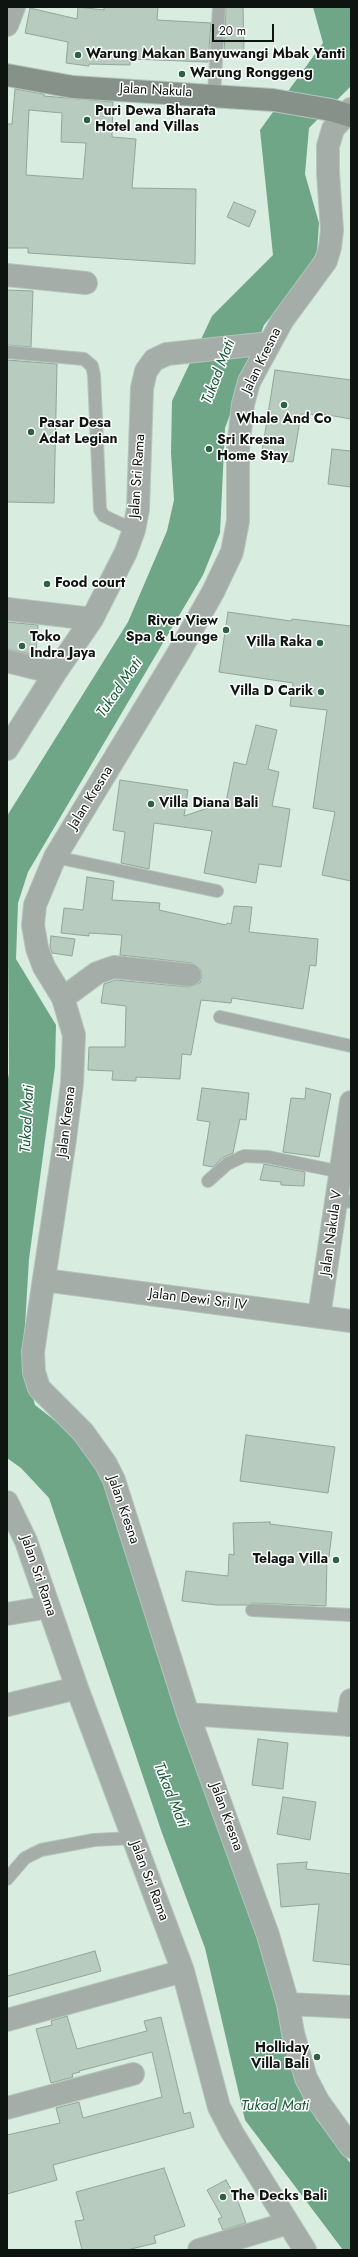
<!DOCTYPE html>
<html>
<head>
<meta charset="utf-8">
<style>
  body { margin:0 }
  #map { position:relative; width:358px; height:2257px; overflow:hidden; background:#d8ece0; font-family:Jost,sans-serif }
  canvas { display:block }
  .frame { position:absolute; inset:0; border:8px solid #0e1510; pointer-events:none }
  .scale { position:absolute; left:212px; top:24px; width:62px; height:18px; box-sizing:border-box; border:2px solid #0e1510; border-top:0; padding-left:5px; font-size:12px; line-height:14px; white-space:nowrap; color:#0e1510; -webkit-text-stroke:3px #fff; paint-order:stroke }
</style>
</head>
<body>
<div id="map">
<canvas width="358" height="2257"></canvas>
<div class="frame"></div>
<div class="scale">20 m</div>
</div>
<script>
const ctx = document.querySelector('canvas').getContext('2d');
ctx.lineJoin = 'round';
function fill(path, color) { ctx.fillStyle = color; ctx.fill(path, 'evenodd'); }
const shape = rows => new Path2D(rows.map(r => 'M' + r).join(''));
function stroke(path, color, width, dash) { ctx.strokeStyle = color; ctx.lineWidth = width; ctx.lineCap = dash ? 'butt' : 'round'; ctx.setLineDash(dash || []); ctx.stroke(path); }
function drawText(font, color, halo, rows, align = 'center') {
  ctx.font = font + ' Jost,sans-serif'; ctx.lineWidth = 3; ctx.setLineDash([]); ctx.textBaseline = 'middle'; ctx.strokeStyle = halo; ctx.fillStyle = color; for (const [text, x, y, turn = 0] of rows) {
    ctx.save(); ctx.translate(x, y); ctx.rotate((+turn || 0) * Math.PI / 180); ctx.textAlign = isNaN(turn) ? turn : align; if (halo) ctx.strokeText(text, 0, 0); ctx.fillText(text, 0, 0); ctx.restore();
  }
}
fill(shape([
  [313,7,351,7,351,86,309,128,305,174,319,223,317,252,302,279,264,325,225,428,220,533,203,575,28,872,18,903,16,959,56,1025,55,1067,29,1259,23,1359,35,1405,72,1434,99,1463,257,1914,293,2064,316,2119,351,2164,351,2250,343,2250,245,2120,205,1948,162,1833,49,1498,21,1468,7,1458,7,1084,9,1073,7,816,128,622,167,531,174,500,171,453,172,401,212,316,273,255,260,130,323,43]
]), '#6fa687');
const building = shape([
  [78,7,104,10,104,7,158,7,157,20,211,23,208,62,130,59,130,65,89,64,89,66,66,63,68,42,25,33,30,8,77,19,78,7],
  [226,7,243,7,244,55,224,55,226,7],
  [15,89,44,94,44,96,113,102,112,137,136,139,132,188,196,189,195,264,28,253,28,248,7,248,7,124,12,124,15,89],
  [29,110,62,113,61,142,86,143,83,179,26,175,29,110],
  [234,202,256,211,249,227,227,217,234,202],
  [7,290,33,291,31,347,7,345,7,290],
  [7,360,57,364,54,503,7,502,7,360],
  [275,370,351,380,351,419,317,413,317,415,301,414,293,462,261,458,275,370],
  [332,449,351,451,351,487,328,484,332,449],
  [228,612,291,621,292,619,351,626,351,881,322,875,335,812,313,808,327,710,290,706,293,683,219,672,228,612],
  [7,622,38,625,36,655,7,649,7,622],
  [256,725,277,730,268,769,279,772,272,806,290,809,281,867,259,864,256,883,204,873,212,831,154,823,149,869,121,863,125,832,113,830,120,780,188,790,184,816,226,802,234,762,246,765,256,725],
  [87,877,114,881,112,900,160,903,159,910,226,925,227,923,231,924,234,906,252,907,249,932,318,939,316,966,310,965,303,1009,232,998,231,1003,201,1000,191,1055,182,1054,180,1079,136,1077,136,1081,112,1080,113,1071,88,1070,89,1047,125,1047,126,1006,101,1003,104,984,116,980,189,987,200,983,202,976,201,970,192,963,120,955,122,935,89,933,89,936,61,933,64,908,83,910,87,877],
  [51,936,75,939,72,956,52,953,50,946,51,936],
  [202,1088,249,1093,246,1120,240,1119,233,1153,222,1158,213,1167,203,1165,210,1122,197,1120,202,1088],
  [306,1088,331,1094,319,1157,283,1152,291,1098,305,1099,306,1088],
  [264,1164,305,1172,304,1186,281,1185,281,1182,260,1180,264,1164],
  [246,1435,335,1447,328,1493,240,1481,246,1435],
  [270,1522,270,1524,332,1532,329,1557,327,1557,326,1606,252,1603,247,1605,217,1605,182,1601,186,1571,228,1576,229,1554,234,1555,233,1523,270,1522],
  [258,1739,288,1743,283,1789,252,1785,258,1739],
  [283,1797,316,1802,310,1840,277,1834,283,1797],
  [307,1862,306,1869,351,1874,351,1965,313,1961,319,1904,281,1907,277,1864,307,1862],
  [95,1951,101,1971,7,1997,7,1976,95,1951],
  [67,2016,77,2049,147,2031,144,2021,161,2017,184,2114,190,2112,194,2127,53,2165,57,2180,7,2194,7,2135,60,2123,56,2108,79,2102,83,2118,162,2097,152,2052,79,2071,80,2072,72,2074,73,2077,51,2083,36,2029,52,2025,51,2021,67,2016],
  [164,2168,185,2226,154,2236,156,2243,127,2250,82,2250,75,2221,84,2220,76,2192,164,2168],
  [226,2180,239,2204,246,2223,223,2230,218,2219,222,2217,207,2190,226,2180]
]);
fill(building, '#b7cbbf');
stroke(building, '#92a59a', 1);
const lane = shape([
  [214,95,219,7],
  [7,352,84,359,92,366,94,375,100,510,104,516,134,530],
  [55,857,217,891],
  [220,1017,351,1046],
  [208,1181,227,1164,244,1156,268,1157,341,1172],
  [336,1203,351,1201],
  [252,1610,351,1615],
  [7,1879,25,1858,41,1850,94,1840,133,1838]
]);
const street = shape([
  [7,25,14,7],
  [351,109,333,129,328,146,328,173,332,230,330,247,326,261,282,321,249,382,243,404,238,450,238,521,232,552,213,592,179,652,55,857,35,905,33,925,37,948,44,967,63,998,74,1035,72,1083,65,1139,33,1352,34,1372,39,1388,83,1432,106,1464,114,1480,188,1714,268,1935,288,2004,293,2033,306,2078,318,2101,351,2147],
  [7,275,86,283],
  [7,609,92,619],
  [7,661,55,673],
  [7,749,55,673,92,619,126,552,134,530,138,509,142,388,146,371,154,360,167,354,270,343],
  [63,998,97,973,114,967,190,975],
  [44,1280,351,1321],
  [319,1316,351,1102],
  [7,1502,26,1541,77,1688,183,1971,219,2107,233,2134,305,2250],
  [7,1614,49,1607],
  [7,1705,77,1688],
  [188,1714,351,1725],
  [347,1725,351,1700],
  [288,2004,351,2007],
  [7,2020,183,1971],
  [7,2108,133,2074],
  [199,2250,288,2223]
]);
const secondary = shape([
  [7,75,73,87,273,100,331,110,351,116]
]);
stroke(lane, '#b4c5bb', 14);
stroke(street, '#b4c5bb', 24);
stroke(secondary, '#b4c5bb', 24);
stroke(lane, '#a4ada8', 12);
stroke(street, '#a4ada8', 22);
stroke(secondary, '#859189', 22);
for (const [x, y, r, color] of [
  [78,55,4,"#2d6146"],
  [182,74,4,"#2d6146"],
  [87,120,4,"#2d6146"],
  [284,405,4,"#2d6146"],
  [31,432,4,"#2d6146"],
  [209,449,4,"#2d6146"],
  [47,584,4,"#2d6146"],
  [226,630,4,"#2d6146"],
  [320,643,4,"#2d6146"],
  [22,646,4,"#2d6146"],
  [321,692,4,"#2d6146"],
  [151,804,4,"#2d6146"],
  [336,1560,4,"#2d6146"],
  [317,2057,4,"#2d6146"],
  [223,2197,4,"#2d6146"]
]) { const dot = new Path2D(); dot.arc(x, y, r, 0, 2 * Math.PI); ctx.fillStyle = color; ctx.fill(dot); stroke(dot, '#fff', 1.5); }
drawText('bold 14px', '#0e1510', '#fff', [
  ["Warung Makan Banyuwangi Mbak Yanti",86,55],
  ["Warung Ronggeng",190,74],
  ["Puri Dewa Bharata",95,112],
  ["Hotel and Villas",95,128],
  ["Whale And Co",284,420,"center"],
  ["Pasar Desa",39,424],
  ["Adat Legian",39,440],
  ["Sri Kresna",217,441],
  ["Home Stay",217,457],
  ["Food court",55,584],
  ["River View",218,622,"right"],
  ["Spa & Lounge",218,638,"right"],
  ["Toko",30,638],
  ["Indra Jaya",30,654],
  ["Villa Raka",312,643,"right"],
  ["Villa D Carik",313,692,"right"],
  ["Villa Diana Bali",159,804],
  ["Telaga Villa",328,1560,"right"],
  ["Holliday",309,2049,"right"],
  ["Villa Bali",309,2065,"right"],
  ["The Decks Bali",231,2197]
], 'left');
drawText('14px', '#0e1510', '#fff', [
  ["Jalan Nakula",156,91,3],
  ["Jalan Kresna",262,361,-64],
  ["Jalan Sri Rama",138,476,-86],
  ["Jalan Kresna",91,798,-58],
  ["Jalan Kresna",67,1122,-83],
  ["Jalan Nakula V",332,1233,-82],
  ["Jalan Dewi Sri IV",198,1300,7],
  ["Jalan Kresna",123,1510,71],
  ["Jalan Sri Rama",38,1576,71],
  ["Jalan Kresna",226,1817,70],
  ["Jalan Sri Rama",149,1881,69]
]);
drawText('italic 15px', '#195a3b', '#fff', [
  ["Tukad Mati",219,372,-69],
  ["Tukad Mati",120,688,-55],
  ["Tukad Mati",28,1119,-87],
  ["Tukad Mati",170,1795,68],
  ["Tukad Mati",275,2106]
]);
</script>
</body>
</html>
